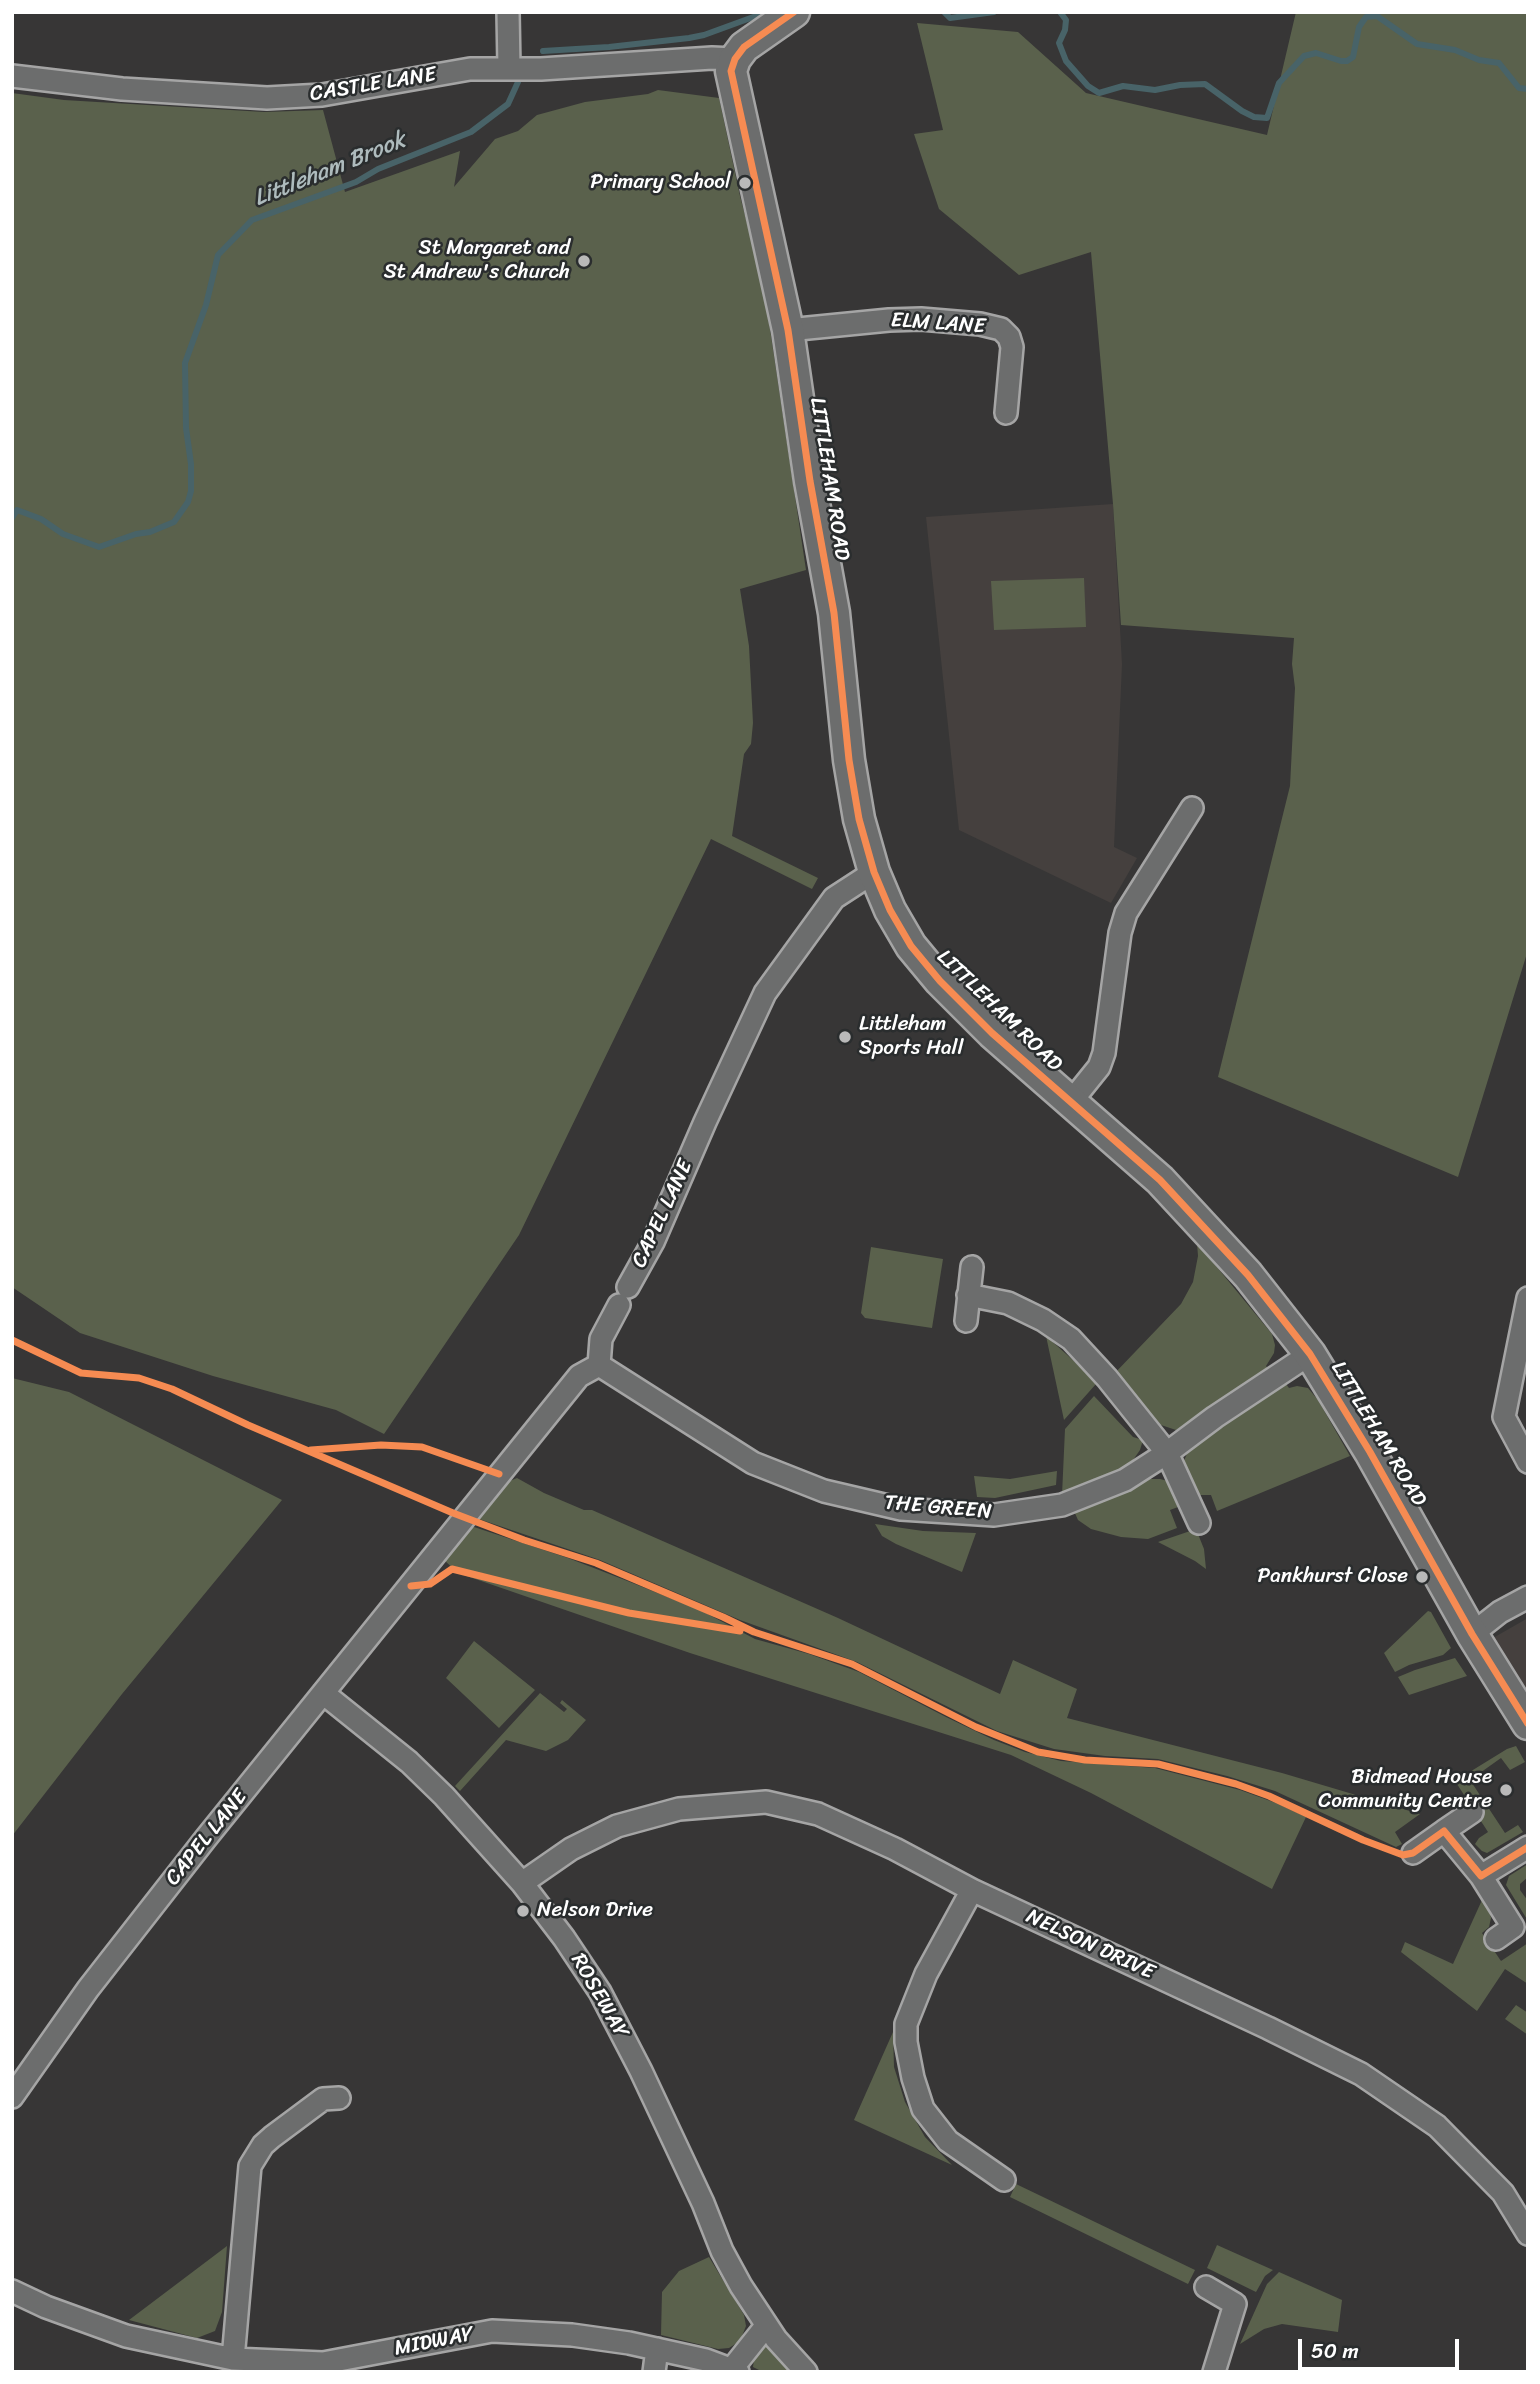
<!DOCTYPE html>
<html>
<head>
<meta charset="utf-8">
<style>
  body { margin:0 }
  #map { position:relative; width:1540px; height:2384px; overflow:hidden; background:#373636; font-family:Sriracha,sans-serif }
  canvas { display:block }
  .frame { position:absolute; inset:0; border:14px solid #fff; pointer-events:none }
  .scale { position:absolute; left:1298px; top:2339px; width:161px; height:32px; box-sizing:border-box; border:4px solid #fff; border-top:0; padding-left:9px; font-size:21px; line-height:24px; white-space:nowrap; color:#fff; -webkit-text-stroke:5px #2a2d2e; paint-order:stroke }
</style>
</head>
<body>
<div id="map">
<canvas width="1540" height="2384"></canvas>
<div class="frame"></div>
<div class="scale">50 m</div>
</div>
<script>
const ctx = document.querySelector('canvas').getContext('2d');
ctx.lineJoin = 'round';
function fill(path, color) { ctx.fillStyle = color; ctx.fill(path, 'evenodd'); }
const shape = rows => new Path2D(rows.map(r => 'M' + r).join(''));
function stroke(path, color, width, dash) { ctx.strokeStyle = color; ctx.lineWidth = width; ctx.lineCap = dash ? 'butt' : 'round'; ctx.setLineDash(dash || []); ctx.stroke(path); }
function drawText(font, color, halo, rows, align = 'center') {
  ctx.font = font + ' Sriracha,sans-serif'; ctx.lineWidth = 5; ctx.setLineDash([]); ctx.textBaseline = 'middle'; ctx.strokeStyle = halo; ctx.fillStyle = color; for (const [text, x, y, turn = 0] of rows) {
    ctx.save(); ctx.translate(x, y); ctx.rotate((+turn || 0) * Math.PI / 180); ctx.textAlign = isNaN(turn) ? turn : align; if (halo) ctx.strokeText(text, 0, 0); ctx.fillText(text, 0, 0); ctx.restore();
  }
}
fill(shape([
  [1113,504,1122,664,1114,847,1137,858,1111,903,959,830,926,517],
  [1528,1618,1528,1698,1493,1638]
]), '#45403e');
fill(shape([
  [1296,12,1528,12,1528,950,1458,1177,1218,1077,1290,786,1295,688,1292,664,1294,638,1121,625,1113,504,1091,252,1019,275,939,209,914,134,943,130,917,23,1018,32,1086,93,1267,135],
  [658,90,719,98,740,196,764,289,806,570,740,589,749,646,753,723,751,744,744,754,732,836,818,878,812,889,711,839,519,1235,384,1434,336,1410,213,1376,80,1333,12,1287,12,93,64,100,264,112,323,110,345,192,460,151,454,187,495,139,518,131,537,115,585,102,648,94],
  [1084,578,1086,627,994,630,991,581],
  [1197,1243,1272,1334,1275,1345,1274,1353,1266,1366,1269,1370,1190,1424,1176,1430,1158,1424,1149,1417,1113,1375,1181,1304,1193,1282,1198,1256],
  [871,1247,943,1259,932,1328,865,1318,861,1313],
  [1046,1336,1075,1362,1096,1384,1064,1420],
  [12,1378,69,1392,282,1500,122,1694,12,1836],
  [1286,1384,1289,1388,1297,1386,1308,1388,1318,1400,1350,1456,1217,1511,1211,1495,1200,1495,1192,1489,1186,1477,1183,1463,1189,1449],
  [1094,1396,1133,1437,1143,1440,1140,1450,1131,1463,1111,1475,1062,1495,1065,1429],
  [1057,1471,1056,1485,995,1498,977,1497,974,1476,1010,1479],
  [517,1478,544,1493,584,1510,592,1510,838,1618,1000,1694,1013,1660,1077,1689,1067,1718,1282,1773,1420,1814,1395,1832,1402,1844,1396,1847,1275,1791,1227,1776,1158,1759,1105,1756,1054,1749,997,1731,857,1662,740,1620,600,1560,476,1518,505,1483],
  [1148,1479,1160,1479,1172,1482,1182,1502,1178,1507,1170,1510,1177,1528,1148,1539,1121,1537,1091,1529,1078,1520,1074,1511],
  [875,1524,923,1531,976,1533,962,1572,896,1544,882,1536],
  [471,1526,568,1558,630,1582,700,1610,755,1639,809,1654,859,1672,946,1717,994,1740,1025,1752,1061,1761,1155,1768,1240,1790,1276,1803,1306,1817,1272,1889,1091,1793,1011,1755,690,1653,458,1573,444,1560],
  [1196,1529,1204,1549,1206,1569,1195,1561,1158,1542],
  [1428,1611,1431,1612,1451,1648,1443,1655,1409,1665,1395,1672,1384,1653],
  [474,1641,535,1690,499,1728,446,1678],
  [1455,1658,1467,1676,1409,1695,1398,1677,1415,1670],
  [540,1693,564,1712,567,1709,560,1703,562,1700,586,1720,568,1740,546,1751,506,1740,460,1791,455,1786],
  [1516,1746,1525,1762,1510,1770,1501,1758,1470,1780,1505,1833,1518,1825,1523,1832,1487,1853,1482,1851,1475,1844,1479,1838,1488,1832,1455,1781,1507,1749],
  [1528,1864,1528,1877,1520,1884,1520,1890,1528,1901,1528,1921,1506,1885,1509,1876],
  [1482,1900,1489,1907,1491,1918,1489,1927,1482,1933,1501,1961,1528,1943,1528,1984,1505,1969,1477,2011,1401,1952,1405,1942,1453,1964],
  [1516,2005,1528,2013,1528,2035,1505,2019],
  [893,2032,894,2067,905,2102,925,2137,952,2165,854,2120],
  [1016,2184,1195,2270,1188,2284,1010,2197],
  [1217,2245,1273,2270,1265,2276,1256,2292,1207,2268],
  [227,2246,222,2312,215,2331,197,2338,129,2320],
  [709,2257,744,2315,746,2326,740,2341,729,2348,718,2349,661,2335,662,2292,679,2271],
  [1279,2272,1342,2300,1338,2332,1282,2324,1264,2329,1240,2344,1267,2284],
  [769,2345,796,2372,763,2372,753,2367,754,2359,765,2346]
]), '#5a614c');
stroke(shape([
  [944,12,950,18,994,12],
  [1060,12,1066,20,1065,30,1059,43,1066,61,1088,86,1099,93,1123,86,1155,90,1180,85,1205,84,1242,111,1254,117,1267,118,1279,83,1304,56,1316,53,1341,61,1347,61,1353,57,1359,27,1366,17,1377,16,1417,44,1455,50,1479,60,1499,63,1519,88,1528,89],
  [543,51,609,47,689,38,704,35,767,12],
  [12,518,17,510,41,519,63,534,99,547,136,534,150,532,174,522,188,502,191,491,191,464,186,428,185,363,206,305,218,255,252,220,356,182,378,169,471,132,508,104,518,82]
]), '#486368', 6);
const street = shape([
  [508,12,509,68],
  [12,76,122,89,267,98,322,95,470,69,541,69,712,58,735,59],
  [788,330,889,320,921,319,980,324,1001,329,1009,337,1012,347,1006,413],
  [1070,1103,1099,1067,1104,1053,1120,933,1126,913,1192,808],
  [628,1287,653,1242,705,1122,765,993,834,898,874,872],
  [968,1295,1008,1303,1043,1320,1071,1339,1107,1378,1167,1453,1199,1523],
  [1528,1298,1504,1417,1528,1462],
  [966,1321,972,1267],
  [599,1365,753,1463,824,1491,901,1509,994,1515,1062,1505,1125,1480,1167,1453,1215,1417,1310,1354],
  [599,1365,601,1339,619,1305],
  [1472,1634,1500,1612,1528,1597],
  [323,1693,409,1762,444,1796,522,1883,564,1938,600,1992,641,2071,703,2203,722,2251,741,2286,776,2339,806,2372],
  [1444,1831,1472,1812],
  [1413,1853,1444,1831,1481,1876,1528,1847],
  [1481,1876,1513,1927,1496,1939],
  [522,1883,571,1849,617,1826,679,1809,766,1802,818,1814,895,1849,972,1890,1268,2028,1361,2074,1437,2126,1503,2193,1528,2234],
  [972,1890,926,1974,906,2024,906,2042,913,2078,923,2109,948,2141,1004,2180],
  [12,2097,88,1989,206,1838,579,1376,599,1365],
  [1206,2287,1235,2304,1214,2372],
  [12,2291,46,2307,126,2336,233,2359,323,2363,492,2331,572,2335,629,2343,706,2360,738,2372],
  [233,2359,250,2166,263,2145,272,2137,323,2099,339,2098],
  [731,2370,766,2326],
  [654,2372,657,2349]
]);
const secondary = shape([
  [794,12,744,47,735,59,731,71,788,330,810,481,834,613,849,760,859,819,874,872,890,910,911,946,940,981,992,1033,1160,1180,1248,1275,1310,1354,1370,1452,1472,1634,1528,1724]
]);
stroke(street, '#a5a5a5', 26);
stroke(secondary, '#a5a5a5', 35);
stroke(street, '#6c6d6d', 21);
stroke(secondary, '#6c6d6d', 30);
stroke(shape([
  [794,12,744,47,735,59,731,71,788,330,810,481,834,613,849,760,859,819,874,872,890,910,911,946,940,981,992,1033,1160,1180,1248,1275,1310,1354,1370,1452,1472,1634,1528,1724],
  [12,1340,81,1373,139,1378,172,1389,248,1425,453,1513,524,1540,596,1563,723,1617,754,1632,852,1664,976,1727,1038,1752,1085,1760,1158,1764,1236,1784,1269,1796,1363,1840,1403,1855,1413,1853,1444,1831,1481,1876,1528,1847],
  [311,1450,381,1445,422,1447,499,1474],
  [411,1586,430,1584,452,1569,629,1613,740,1631]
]), '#f68b52', 7);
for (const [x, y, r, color] of [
  [745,183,7,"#b9b9b9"],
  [584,261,7,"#b9b9b9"],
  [845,1037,7,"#b9b9b9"],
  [1422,1577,7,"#b9b9b9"],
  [1506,1790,7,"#b9b9b9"],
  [523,1911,7,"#b9b9b9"]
]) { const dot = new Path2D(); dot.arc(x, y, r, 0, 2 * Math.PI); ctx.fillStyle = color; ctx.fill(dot); stroke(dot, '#2a2d2e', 2.5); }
drawText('21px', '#fff', '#2a2d2e', [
  ["CASTLE LANE",373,85,-9],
  ["ELM LANE",938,324,4],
  ["LITTLEHAM ROAD",829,479,81],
  ["LITTLEHAM ROAD",999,1011,44],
  ["CAPEL LANE",663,1214,-65],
  ["LITTLEHAM ROAD",1378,1434,59],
  ["THE GREEN",938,1508,5],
  ["CAPEL LANE",207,1838,-51],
  ["NELSON DRIVE",1090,1945,25],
  ["ROSEWAY",599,1996,60],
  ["MIDWAY",434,2342,-11]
]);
drawText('21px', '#fff', '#2a2d2e', [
  ["Primary School",731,183],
  ["St Margaret and",570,249],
  ["St Andrew's Church",570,273],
  ["Littleham",859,1025,"left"],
  ["Sports Hall",859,1049,"left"],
  ["Pankhurst Close",1408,1577],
  ["Bidmead House",1492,1778],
  ["Community Centre",1492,1802],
  ["Nelson Drive",537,1911,"left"]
], 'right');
drawText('italic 23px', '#aebbbd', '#2a2d2e', [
  ["Littleham Brook",330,170,-22]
]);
</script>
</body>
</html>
